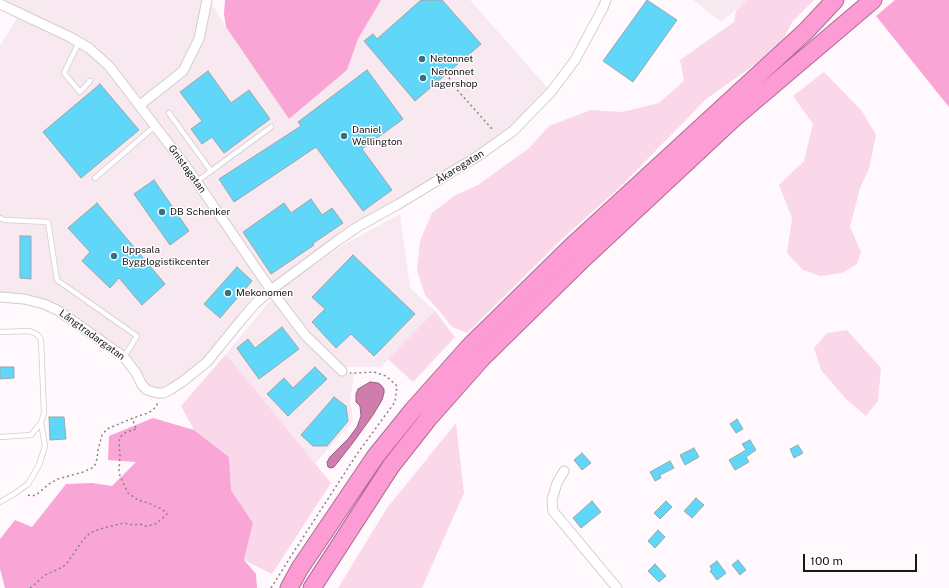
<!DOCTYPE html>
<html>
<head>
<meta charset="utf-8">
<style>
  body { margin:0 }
  #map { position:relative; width:949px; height:588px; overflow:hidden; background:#fff8fc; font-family:"Public Sans",sans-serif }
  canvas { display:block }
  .scale { position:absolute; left:803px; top:554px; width:114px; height:18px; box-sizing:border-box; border:2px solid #191718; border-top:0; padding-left:5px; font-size:12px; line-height:14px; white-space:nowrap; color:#191718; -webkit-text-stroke:3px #fff; paint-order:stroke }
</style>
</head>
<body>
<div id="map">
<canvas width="949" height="588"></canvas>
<div class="scale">100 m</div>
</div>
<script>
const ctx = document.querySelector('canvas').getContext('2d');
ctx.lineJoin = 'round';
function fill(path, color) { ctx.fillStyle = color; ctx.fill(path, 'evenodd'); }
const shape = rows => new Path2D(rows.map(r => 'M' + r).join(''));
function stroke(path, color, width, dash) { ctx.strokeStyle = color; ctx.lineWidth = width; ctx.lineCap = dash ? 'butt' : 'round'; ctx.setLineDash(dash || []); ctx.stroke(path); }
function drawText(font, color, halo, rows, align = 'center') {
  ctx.font = font + ' "Public Sans",sans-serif'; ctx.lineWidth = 3; ctx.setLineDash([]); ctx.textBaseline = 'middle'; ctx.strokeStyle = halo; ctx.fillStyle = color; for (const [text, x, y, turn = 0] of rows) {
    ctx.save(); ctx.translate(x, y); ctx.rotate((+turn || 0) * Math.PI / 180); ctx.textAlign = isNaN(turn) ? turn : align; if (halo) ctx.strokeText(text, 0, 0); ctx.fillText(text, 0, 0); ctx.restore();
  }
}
fill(shape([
  [0,0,209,0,226,27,289,119,347,70,358,39,381,0,470,0,551,92,513,131,397,205,271,290,262,290,242,319,182,382,152,392,124,357,44,304,0,297,0,46,20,13],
  [693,0,747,0,721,22],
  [400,214,410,288,435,311,381,367,344,367,308,332,279,294,284,286,345,244],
  [275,295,342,371,354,373,350,401,353,421,315,464,226,354]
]), '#f8e8f0');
fill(shape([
  [747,0,814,0,792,22,781,44,765,57,705,100,685,121,618,189,562,239,467,333,452,327,441,313,425,295,417,270,420,241,432,213,454,196,478,185,529,148,549,126,591,110,622,112,659,103,684,81,680,60,734,22,736,10],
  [824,72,862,111,876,135,869,169,860,188,850,227,861,252,857,264,842,273,820,276,803,270,787,253,792,218,779,185,804,161,813,124,793,96],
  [435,311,455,337,413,382,388,359],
  [847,330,881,368,878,401,866,416,845,398,821,370,814,348,827,333],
  [226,354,331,483,272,574,244,560,253,523,231,490,229,457,194,430,181,406],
  [456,423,464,493,422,588,338,588,387,508]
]), '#fad8ea');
fill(shape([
  [225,0,381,0,358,39,347,70,289,119,226,27,224,14],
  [895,0,949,0,949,107,876,16],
  [153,418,194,430,229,457,231,490,253,523,244,560,256,574,257,588,5,588,0,569,0,539,15,520,32,527,66,484,92,483,112,486,136,462,108,460,109,436]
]), '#f9a5d5');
const water = shape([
  [370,382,378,383,381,385,384,389,384,393,382,400,373,415,352,444,334,467,331,468,328,467,327,462,330,457,348,439,357,427,361,416,360,406,356,402,356,394,358,389,370,382]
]);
fill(water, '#ce7dad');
stroke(water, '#985e80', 1);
const building = shape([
  [421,0,442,0,481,44,415,101,364,41,373,34,377,39,421,0],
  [647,0,677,20,633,82,603,61,647,0],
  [367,70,403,119,362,149,392,190,363,211,316,147,234,202,219,179,301,126,298,122,367,70],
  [208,71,231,103,249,90,270,119,224,153,212,137,202,144,191,129,202,121,180,92,208,71],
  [100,84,139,130,81,178,43,132,100,84],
  [154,180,189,231,170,245,134,194,154,180],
  [311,199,322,215,332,208,343,223,312,244,314,245,271,274,243,232,284,203,291,213,311,199],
  [97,203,165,284,142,305,119,278,110,288,82,261,90,252,68,228,97,203],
  [20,236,31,236,31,279,20,278,20,236],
  [353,255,415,314,374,356,351,334,336,348,312,322,325,309,312,297,353,255],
  [237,267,252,281,220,318,204,304,237,267],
  [282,327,299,349,259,379,243,357,237,348,248,339,255,348,282,327],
  [0,367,14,367,14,378,0,379,0,367],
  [315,367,327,379,288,416,267,394,284,378,293,388,315,367],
  [334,397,346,406,348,421,327,446,313,446,301,435,334,397],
  [49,417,64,417,66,439,50,440,49,417],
  [737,419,743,429,736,433,730,424,737,419],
  [750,440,756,450,746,457,749,462,735,470,729,460,746,450,742,444,750,440],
  [798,445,803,453,794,458,790,449,798,445],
  [694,448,699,457,685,465,680,455,694,448],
  [582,453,591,463,582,470,574,460,582,453],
  [670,461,674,468,660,475,661,478,655,481,650,472,670,461],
  [696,498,704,505,692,518,684,511,696,498],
  [592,501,601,512,581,528,573,518,592,501],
  [666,501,672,507,660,519,654,513,666,501],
  [658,530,665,537,655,548,648,541,658,530],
  [738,560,746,570,740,575,732,565,738,560],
  [717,561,726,573,717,580,710,571,712,570,710,566,717,561],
  [655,564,666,576,659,582,648,571,655,564]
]);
fill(building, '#60d7f9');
stroke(building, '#9ea6a9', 1);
const lane = shape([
  [79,42,64,73,80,92,90,81],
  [169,113,211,171],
  [95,178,155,126],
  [196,182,271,127],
  [0,218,5,220,48,222,57,280,137,336,124,357],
  [0,332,30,331,38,335,41,340,44,413,41,423,31,435,0,437],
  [0,502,14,494,28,484,39,465,45,446,41,423]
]);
const street = shape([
  [0,4,70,37,89,48,109,66,188,169,271,290,305,335,342,371],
  [140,105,183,71,199,39,207,0],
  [0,297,24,299,44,304,59,311,124,357,136,373,142,385,147,390,157,393,164,393,171,389,182,382,207,362,242,319,256,303,271,290,337,241,359,226,397,205,478,156,513,131,551,92,575,60,603,8,606,0],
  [564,471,557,483,552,500,553,511,617,588]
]);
const highway = shape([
  [289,588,300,568,375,457,413,410,470,346,571,247,806,31,835,0],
  [312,588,391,466,428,419,482,358,584,258,734,118,873,0]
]);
stroke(lane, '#d3ccd0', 6);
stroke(street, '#d3ccd0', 11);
stroke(highway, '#ad6d92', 19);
stroke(shape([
  [447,73,452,84,492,129],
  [28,495,32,496,36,495,49,484,58,479,83,472,92,468,95,465,97,459,98,450,102,435,107,429,133,418,148,413,153,410,157,405,157,401],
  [30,588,35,584,45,575,63,567,67,563,83,540,90,533,100,529,124,523,133,525,140,524,145,526,153,525,157,523,167,514,162,509,148,503,138,500,128,493,120,476,119,470,120,456,119,442,120,437,125,433,132,430,137,429,134,425,133,418],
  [271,588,293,553,357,454,395,402,397,386,386,376,374,372,354,373,350,373]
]), '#888486', 1.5, [2, 3]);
stroke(lane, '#fff', 4.5);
stroke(street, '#fff', 9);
stroke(highway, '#fc9bd4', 17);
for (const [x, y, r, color] of [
  [422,59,4,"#317385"],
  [423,78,4,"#317385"],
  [344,136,4,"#317385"],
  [162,212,4,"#317385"],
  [114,256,4,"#317385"],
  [228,293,4,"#317385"]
]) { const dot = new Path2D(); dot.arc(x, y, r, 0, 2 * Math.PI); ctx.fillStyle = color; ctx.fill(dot); stroke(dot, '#fff', 1.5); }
drawText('10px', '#191718', '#fff', [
  ["Netonnet",430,59],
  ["Netonnet",431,72],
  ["lagershop",431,84],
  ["Daniel",352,130],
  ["Wellington",352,142],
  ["DB Schenker",170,212],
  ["Uppsala",122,250],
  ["Bygglogistikcenter",122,262],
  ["Mekonomen",236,293]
], 'left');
drawText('10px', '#191718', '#fff', [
  ["Åkaregatan",460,167,-32],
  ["Gnistagatan",187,169,54],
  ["Långtradargatan",92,335,36]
]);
</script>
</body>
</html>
